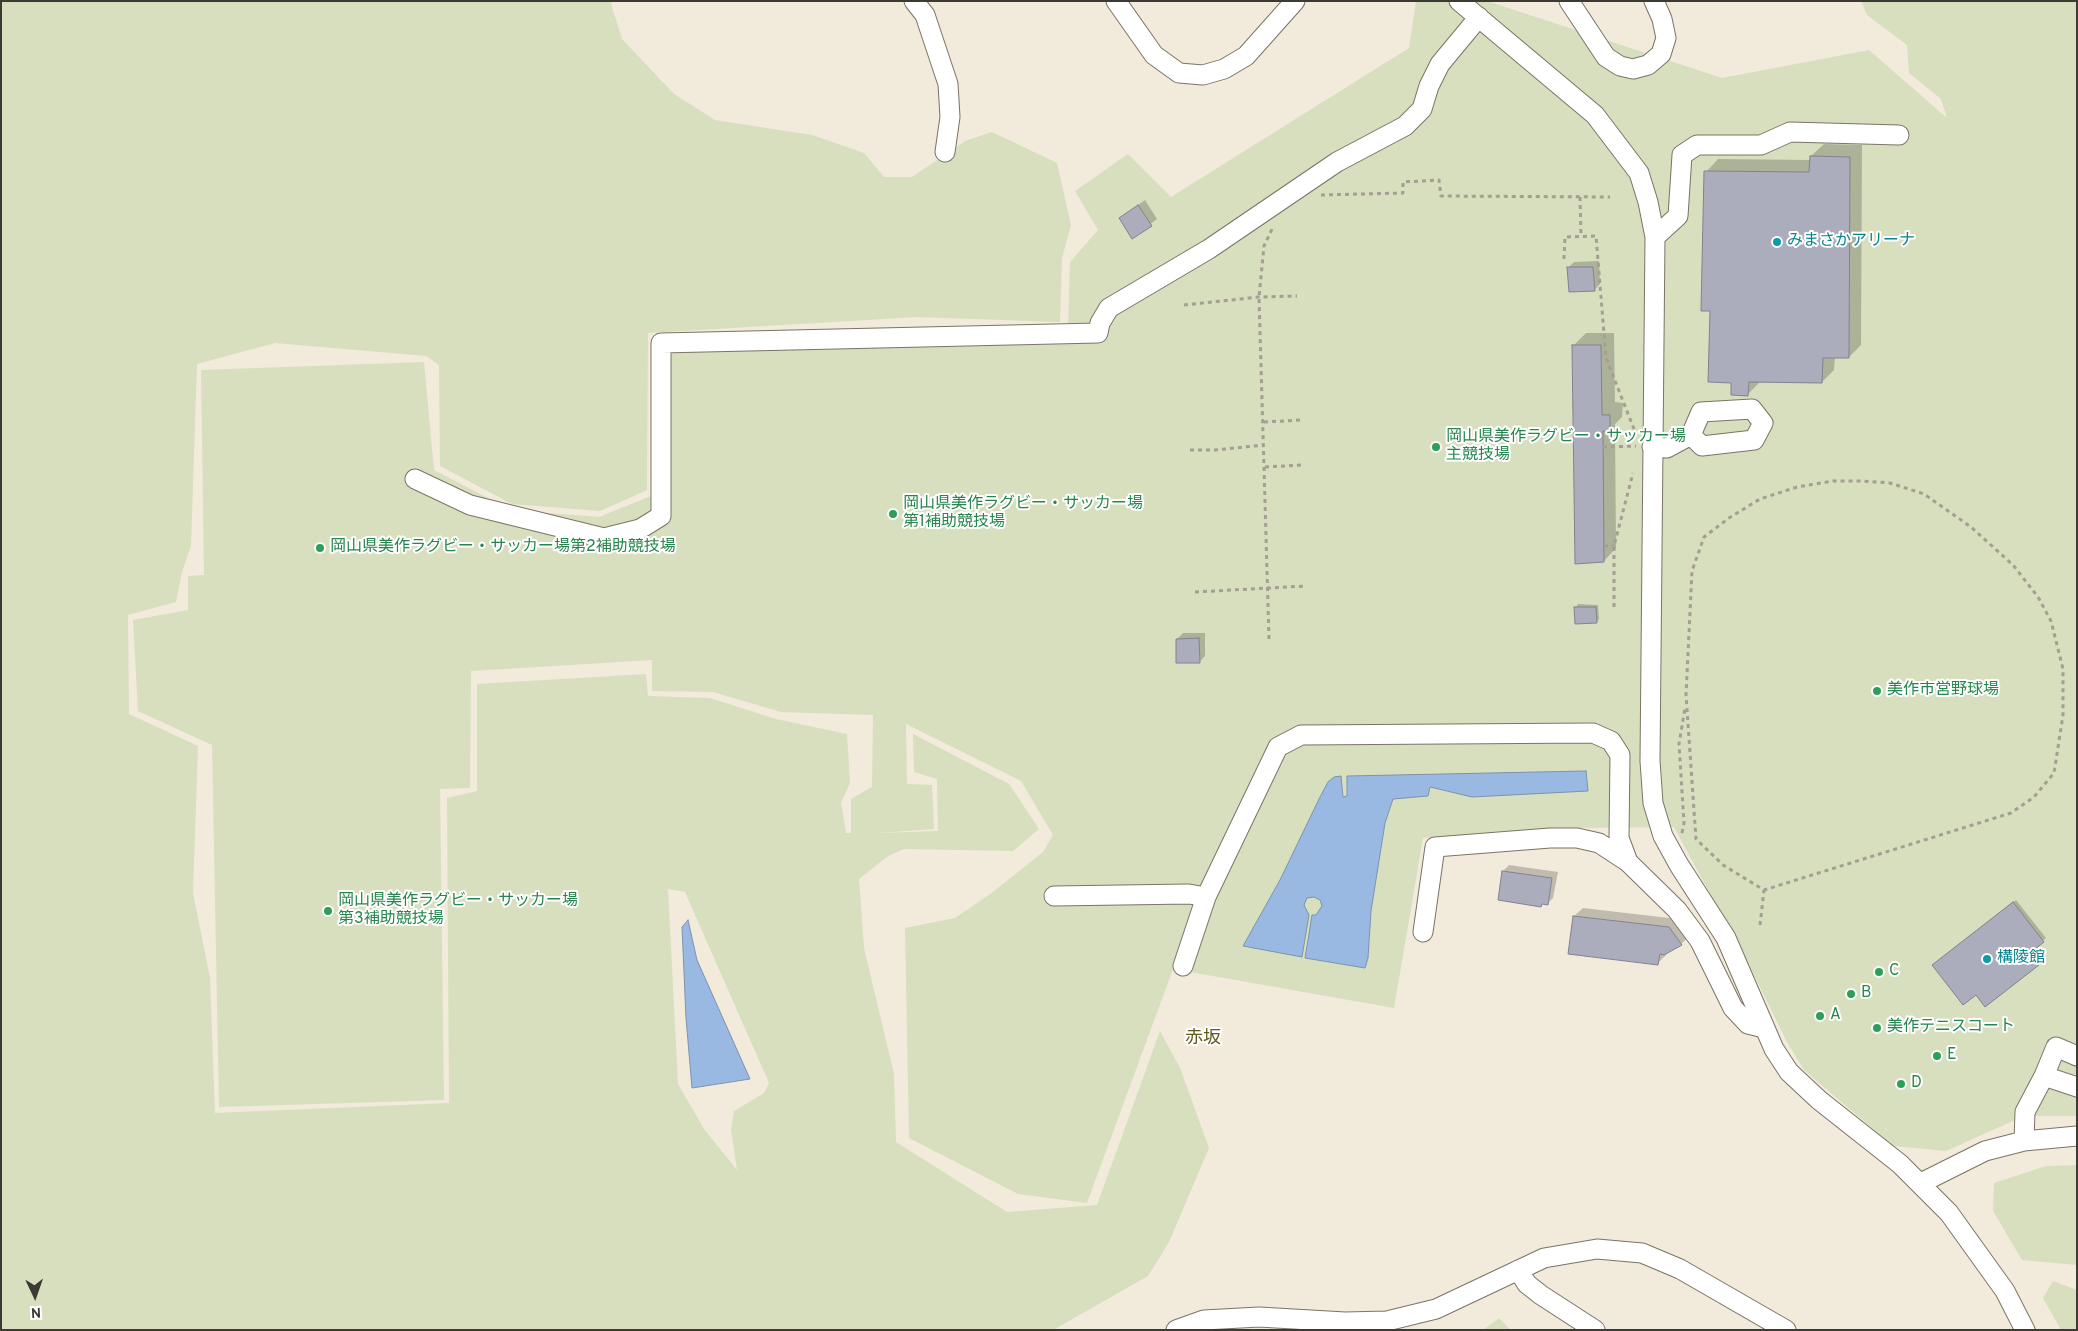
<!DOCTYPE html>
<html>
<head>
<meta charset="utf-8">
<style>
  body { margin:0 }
  #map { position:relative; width:2078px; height:1331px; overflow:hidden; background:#f2eadb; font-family:Overpass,sans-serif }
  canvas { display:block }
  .frame { position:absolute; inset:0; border:2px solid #3d3a34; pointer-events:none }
  .north { position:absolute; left:10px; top:1271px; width:50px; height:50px; -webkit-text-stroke:4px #fff; paint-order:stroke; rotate:177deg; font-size:14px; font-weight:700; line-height:20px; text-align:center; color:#3d3a34 }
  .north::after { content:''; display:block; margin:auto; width:18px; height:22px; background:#3d3a34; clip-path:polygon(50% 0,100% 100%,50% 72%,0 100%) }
</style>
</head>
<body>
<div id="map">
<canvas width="2078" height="1331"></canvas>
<div class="frame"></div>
<div class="north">N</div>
</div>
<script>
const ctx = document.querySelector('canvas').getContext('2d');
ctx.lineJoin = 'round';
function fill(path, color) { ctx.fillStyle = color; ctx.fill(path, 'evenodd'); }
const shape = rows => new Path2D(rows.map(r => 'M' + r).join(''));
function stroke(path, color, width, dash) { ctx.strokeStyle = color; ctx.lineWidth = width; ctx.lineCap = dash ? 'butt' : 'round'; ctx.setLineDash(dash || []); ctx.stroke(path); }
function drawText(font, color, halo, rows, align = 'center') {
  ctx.font = font + ' Overpass,"Noto Sans JP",sans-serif'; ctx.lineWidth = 4; ctx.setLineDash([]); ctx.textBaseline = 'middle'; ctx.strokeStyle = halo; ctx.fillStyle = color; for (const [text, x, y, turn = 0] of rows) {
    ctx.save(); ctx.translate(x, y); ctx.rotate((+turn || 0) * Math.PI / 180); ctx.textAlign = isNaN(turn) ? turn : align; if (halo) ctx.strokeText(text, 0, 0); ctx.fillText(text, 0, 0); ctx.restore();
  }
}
fill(shape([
  [1,1,613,1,611,4,622,39,674,94,715,120,812,135,864,153,884,177,912,177,965,141,992,132,1057,163,1071,225,1062,258,1060,322,917,317,648,333,647,490,600,511,512,504,440,466,439,365,426,356,275,343,197,364,191,546,182,572,176,602,128,615,129,714,198,746,193,893,210,978,215,1113,449,1103,447,798,477,791,477,684,646,674,648,696,710,698,776,719,847,734,850,783,841,803,846,833,851,833,851,799,872,787,873,715,781,712,713,692,652,691,652,660,471,671,470,788,440,789,444,1100,219,1107,212,745,138,711,133,620,188,610,188,576,204,575,201,370,424,362,434,470,511,510,599,517,651,496,654,338,1068,329,1070,262,1098,230,1075,191,1128,154,1171,197,1409,48,1416,1,1487,1,1722,78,1869,50,1947,118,1941,99,1909,73,1907,45,1867,15,1861,1,2077,1,2077,1116,2024,1116,1946,1151,1893,1146,1804,1070,1787,1042,1756,979,1674,827,1566,828,1423,838,1394,1008,1173,969,1087,1203,1018,1194,909,1138,905,928,955,918,989,895,1043,852,1053,835,1021,781,906,724,907,784,932,785,934,829,877,833,938,831,937,779,914,772,913,734,1009,784,1039,829,1013,851,904,849,888,856,859,879,864,948,894,1074,896,1142,1007,1212,1097,1205,1160,1031,1180,1068,1209,1148,1169,1242,1148,1276,1053,1330,1,1330],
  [668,889,685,892,769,1083,764,1093,734,1111,731,1130,737,1170,704,1129,678,1084],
  [2077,1165,2077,1265,2022,1260,1993,1211,1994,1183,2046,1166],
  [2053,1281,2077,1290,2077,1330,2061,1330,2043,1298],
  [1499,1318,1511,1330,1483,1330]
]), '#d7dfbf');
const water = shape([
  [1586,771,1588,791,1472,797,1430,787,1428,796,1393,799,1385,823,1371,911,1368,958,1365,968,1305,958,1312,915,1316,915,1322,906,1320,900,1314,897,1307,898,1304,905,1309,915,1302,957,1243,946,1280,880,1320,797,1328,782,1334,777,1341,776,1343,797,1347,796,1347,776,1586,771],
  [688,920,697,960,750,1079,692,1088,686,1018,682,927,688,920]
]);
fill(water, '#99b9e2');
stroke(water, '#7d93ae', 1);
fill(shape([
  [1824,144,1862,145,1861,345,1849,357,1835,357,1834,370,1822,382,1761,381,1748,394,1732,381,1711,310,1706,172,1718,159,1811,160,1811,156],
  [1145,200,1157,219,1133,237,1120,218],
  [1599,261,1600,284,1594,290,1568,268,1574,262],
  [1586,333,1614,333,1615,402,1623,403,1622,417,1615,424,1616,548,1604,561,1574,345],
  [1578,604,1598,605,1599,619,1597,622,1576,607],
  [1183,633,1205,633,1205,656,1199,662,1177,639],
  [1509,865,1558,872,1553,898,1547,904,1503,871],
  [2016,900,2046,938,2032,950,2041,961,1986,1005,1976,993,1936,963],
  [1583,908,1678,919,1690,936,1681,944,1667,952,1666,955,1657,964,1574,916]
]), '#0003');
const building = shape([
  [1810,156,1850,157,1849,358,1823,358,1822,383,1749,382,1748,396,1731,395,1731,383,1708,382,1710,311,1701,311,1704,171,1809,172,1810,156],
  [1138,205,1152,226,1132,239,1119,218,1138,205],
  [1567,267,1593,267,1595,291,1569,292,1567,267],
  [1572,345,1601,345,1602,415,1610,415,1610,431,1603,431,1604,562,1575,564,1572,345],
  [1574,607,1596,607,1597,623,1575,624,1574,607],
  [1199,638,1200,663,1176,663,1176,639,1199,638],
  [1502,871,1552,878,1548,905,1542,904,1541,907,1498,900,1502,871],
  [2013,902,2044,942,2030,953,2039,965,1985,1007,1976,995,1963,1005,1932,965,2013,902],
  [1573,916,1669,927,1682,945,1664,955,1660,954,1658,965,1568,954,1573,916]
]);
fill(building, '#acadbc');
stroke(building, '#828291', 1);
const minor = shape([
  [914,1,925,15,948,84,950,117,945,152],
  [1116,1,1154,55,1179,73,1203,75,1224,69,1246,56,1295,1],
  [1459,1,1595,115,1639,173,1648,202,1655,237,1650,761,1653,803,1663,836,1679,865,1726,938,1774,1049,1789,1072,1819,1100,1900,1164,1949,1213,2005,1291,2025,1330],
  [1569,1,1606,57,1620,66,1633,69,1648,65,1661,54,1666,38,1662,19,1654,1],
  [1655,237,1678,216,1682,155,1697,145,1761,145,1790,132,1899,135],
  [1652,447,1667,448,1691,435,1701,412,1752,409,1763,423,1754,440,1702,446,1691,435],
  [415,479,470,505,604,538,640,529,661,516,661,343,1098,333,1100,323,1109,308,1209,249,1337,162,1405,126,1422,109,1429,86,1440,64,1479,17],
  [1054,896,1189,894,1206,897],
  [1423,932,1435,847,1550,838,1577,838,1599,843,1628,862,1677,910,1700,941,1733,1008,1748,1024,1764,1028],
  [1183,966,1206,897,1278,747,1301,735,1593,733,1611,741,1620,755,1619,838,1628,862],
  [2044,1076,2077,1087],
  [2024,1141,2025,1112,2044,1076,2056,1047,2077,1056],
  [1921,1183,1985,1151,2024,1141,2077,1136],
  [1518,1270,1527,1284,1541,1295,1595,1330],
  [1176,1330,1204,1320,1259,1317,1345,1322,1387,1321,1436,1309,1544,1258,1597,1249,1642,1253,1680,1269,1786,1330]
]);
stroke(minor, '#7b7466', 21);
stroke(shape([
  [1321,195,1403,193,1403,182,1439,180,1441,196,1610,197],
  [1580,197,1581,236],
  [1564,259,1565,237,1596,236,1606,358,1634,429],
  [1184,305,1259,297,1297,296],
  [1264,422,1302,420],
  [1603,447,1636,446],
  [1190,450,1215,450,1264,445],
  [1265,467,1303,465],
  [1604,546,1614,546],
  [1195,592,1306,586],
  [1614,607,1614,546,1633,473],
  [1269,639,1259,297,1264,246,1273,227],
  [1682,833,1684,823,1679,744,1685,708],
  [1760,925,1764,890,1723,865,1696,839,1686,695,1692,571,1704,537,1729,518,1760,499,1797,487,1833,481,1861,481,1890,483,1924,494,1971,527,2013,565,2038,597,2051,621,2063,669,2063,715,2054,773,2034,797,2011,813,1764,890]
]), '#a49e93', 3, [4, 4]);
stroke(minor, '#fff', 19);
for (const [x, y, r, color] of [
  [1777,242,5,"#0f9aa8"],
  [1436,447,5,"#2e9e5b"],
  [893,514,5,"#2e9e5b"],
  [320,548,5,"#2e9e5b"],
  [1877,691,5,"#2e9e5b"],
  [328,911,5,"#2e9e5b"],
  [1987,959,5,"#0f9aa8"],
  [1879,972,5,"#2e9e5b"],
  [1851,994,5,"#2e9e5b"],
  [1820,1016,5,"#2e9e5b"],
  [1877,1028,5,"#2e9e5b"],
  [1937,1056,5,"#2e9e5b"],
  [1901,1084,5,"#2e9e5b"]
]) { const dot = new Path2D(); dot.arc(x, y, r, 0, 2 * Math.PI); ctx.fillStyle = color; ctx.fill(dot); stroke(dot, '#fff', 2); }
drawText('16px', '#0d838f', '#fff', [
  ["みまさかアリーナ",1787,242],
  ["構陵館",1997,959]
], 'left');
drawText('16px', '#27864d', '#fff', [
  ["岡山県美作ラグビー・サッカー場",1446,438],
  ["主競技場",1446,456],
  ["岡山県美作ラグビー・サッカー場",903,505],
  ["第1補助競技場",903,523],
  ["岡山県美作ラグビー・サッカー場第2補助競技場",330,548],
  ["美作市営野球場",1887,691],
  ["岡山県美作ラグビー・サッカー場",338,902],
  ["第3補助競技場",338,920],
  ["C",1889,972],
  ["B",1861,994],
  ["A",1830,1016],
  ["美作テニスコート",1887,1028],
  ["E",1947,1056],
  ["D",1911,1084]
], 'left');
drawText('18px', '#61591d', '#fff', [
  ["赤坂",1203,1039]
]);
</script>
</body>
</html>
